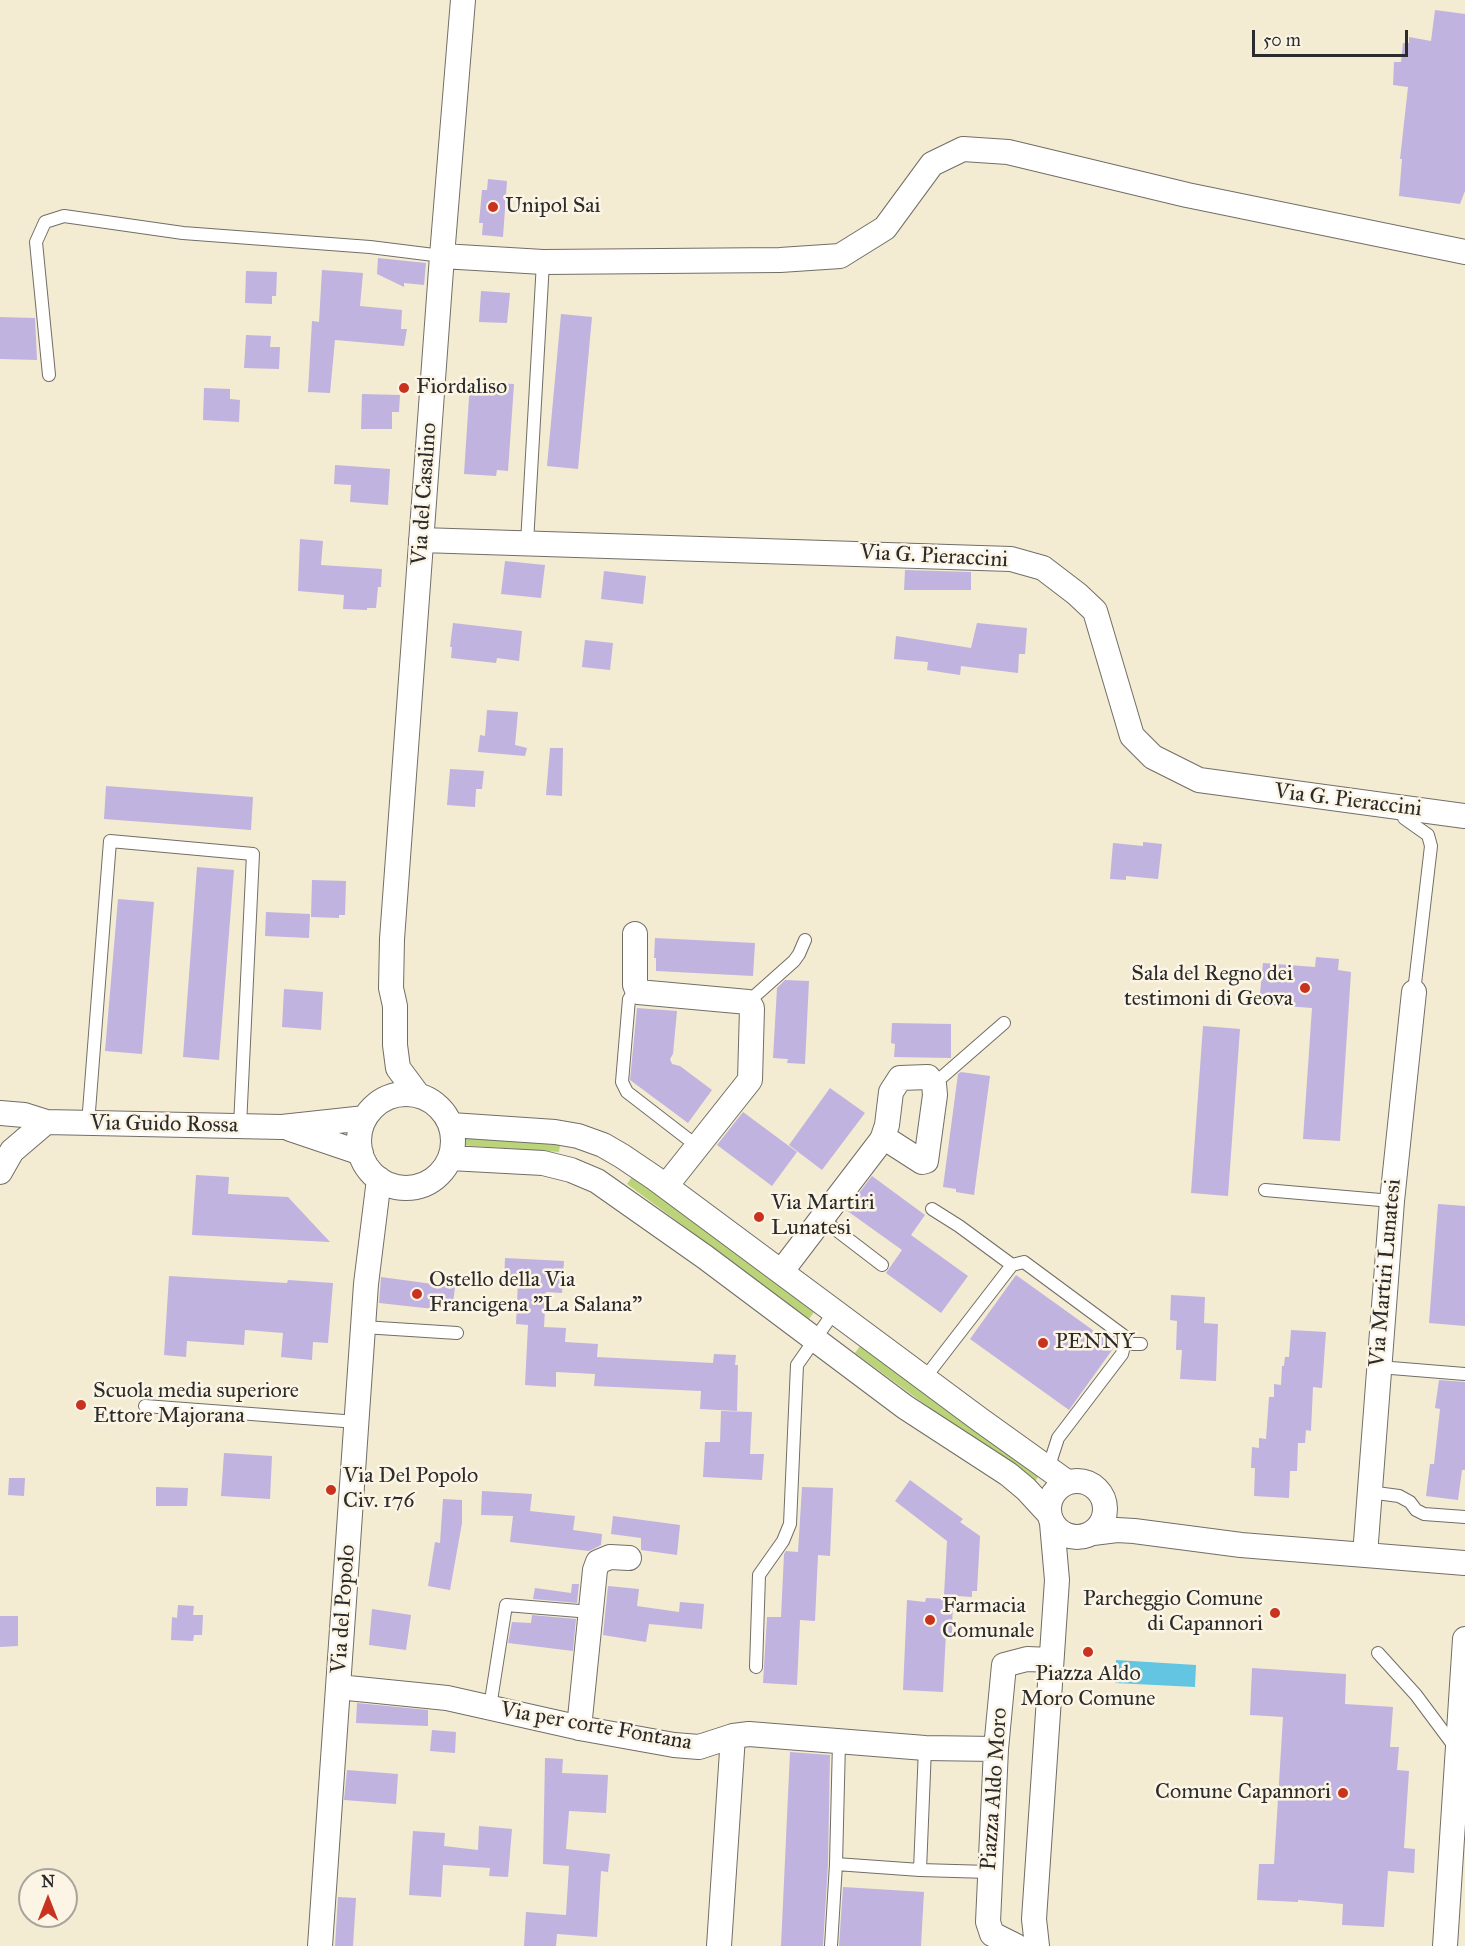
<!DOCTYPE html>
<html>
<head>
<meta charset="utf-8">
<style>
  body { margin:0 }
  #map { position:relative; width:1465px; height:1946px; overflow:hidden; background:#f4ebd3; font-family:"IM FELL Great Primer",serif }
  canvas { display:block }
  .north { position:absolute; left:18px; top:1868px; width:60px; height:60px; box-sizing:border-box; background:#fcf5e5; border:2px solid #a8a49b; border-radius:50%; rotate:0deg; font-size:16px; font-weight:700; line-height:24px; text-align:center; color:#2b2b2b }
  .north::after { content:''; display:block; margin:auto; width:21px; height:27px; background:#c8321e; clip-path:polygon(50% 0,100% 100%,50% 72%,0 100%) }
  .scale { position:absolute; left:1252px; top:30px; width:156px; height:27px; box-sizing:border-box; border:3px solid #2b2b2b; border-top:0; padding-left:8px; font-size:18px; line-height:21px; white-space:nowrap; color:#2b2b2b; -webkit-text-stroke:4px #fcf5e5; paint-order:stroke }
</style>
</head>
<body>
<div id="map">
<canvas width="1465" height="1946"></canvas>
<div class="north">N</div>
<div class="scale">50 m</div>
</div>
<script>
const ctx = document.querySelector('canvas').getContext('2d');
ctx.lineJoin = 'round';
function fill(path, color) { ctx.fillStyle = color; ctx.fill(path, 'evenodd'); }
const shape = rows => new Path2D(rows.map(r => 'M' + r).join(''));
function stroke(path, color, width, dash) { ctx.strokeStyle = color; ctx.lineWidth = width; ctx.lineCap = dash ? 'butt' : 'round'; ctx.setLineDash(dash || []); ctx.stroke(path); }
function drawText(font, color, halo, rows, align = 'center') {
  ctx.font = font + ' "IM FELL Great Primer",serif'; ctx.lineWidth = 5; ctx.setLineDash([]); ctx.textBaseline = 'middle'; ctx.strokeStyle = halo; ctx.fillStyle = color; for (const [text, x, y, turn = 0] of rows) {
    ctx.save(); ctx.translate(x, y); ctx.rotate((+turn || 0) * Math.PI / 180); ctx.textAlign = isNaN(turn) ? turn : align; if (halo) ctx.strokeText(text, 0, 0); ctx.fillText(text, 0, 0); ctx.restore();
  }
}
fill(shape([
  [461,1138,560,1145,559,1152,460,1145],
  [632,1177,814,1312,809,1319,627,1184],
  [860,1346,1038,1477,1033,1484,855,1353]
]), '#bbd479');
fill(shape([
  [1116,1660,1196,1665,1195,1687,1115,1683]
]), '#63c5e1');
fill(shape([
  [1435,10,1465,14,1465,191,1460,204,1399,196,1402,159,1400,159,1408,87,1393,85,1394,62,1401,62,1403,43,1409,43,1409,37,1431,41],
  [488,179,507,181,503,237,482,235,483,223,479,223,482,190,487,190],
  [378,258,426,263,424,285,404,283,404,287,377,274],
  [322,270,363,273,360,306,402,310,401,329,407,329,404,346,335,340,330,393,308,392,312,321,319,322],
  [246,271,277,272,276,296,272,296,272,304,245,303],
  [481,291,510,293,507,323,479,322],
  [561,314,592,317,578,469,547,466],
  [0,317,35,318,37,360,0,359],
  [246,335,271,336,270,347,280,347,279,369,244,368],
  [470,382,514,384,508,471,497,470,496,476,464,474],
  [204,388,230,389,230,399,240,400,239,422,203,420],
  [362,394,400,395,399,412,392,412,392,429,361,429],
  [335,465,390,469,388,505,350,502,351,485,334,484],
  [300,539,323,541,321,565,382,569,381,587,378,587,376,608,367,608,367,610,343,609,344,595,298,591],
  [505,561,545,565,541,598,501,594],
  [905,570,971,572,971,590,904,590],
  [604,571,646,576,643,604,601,599],
  [453,623,522,631,519,661,497,658,496,663,451,658,452,647,450,647],
  [977,623,1027,628,1025,654,1019,654,1018,673,961,666,960,675,927,670,928,662,894,659,896,636,971,648],
  [585,640,613,643,610,670,582,667],
  [487,710,518,712,515,745,527,748,525,756,478,752,480,735,485,736],
  [550,748,563,748,562,796,546,795],
  [450,769,484,771,482,789,476,789,475,807,447,805],
  [106,786,253,797,251,830,104,819],
  [1143,842,1162,844,1158,879,1126,876,1126,880,1110,879,1113,843,1143,846],
  [197,867,234,870,219,1060,183,1057],
  [312,880,346,881,345,915,339,915,339,918,311,917],
  [118,899,154,902,142,1054,105,1051],
  [266,912,310,914,309,938,265,936],
  [655,938,755,943,753,976,656,971,656,958,654,958],
  [1316,957,1339,959,1338,970,1351,972,1340,1141,1303,1139,1312,1008,1259,1004,1263,963,1315,967],
  [785,980,809,981,805,1064,787,1063,788,1059,773,1058,777,988],
  [284,989,323,992,321,1030,282,1027],
  [637,1008,677,1011,673,1054,670,1059,672,1064,680,1066,712,1090,688,1123,630,1080],
  [892,1023,951,1024,951,1058,894,1057,895,1044,891,1043],
  [1203,1026,1240,1029,1228,1196,1191,1193],
  [961,1072,990,1076,974,1195,956,1192,956,1189,943,1187,958,1074],
  [830,1088,865,1113,822,1170,789,1145],
  [743,1112,797,1152,772,1186,717,1145],
  [196,1175,229,1177,228,1194,288,1197,330,1242,192,1235],
  [872,1176,925,1215,911,1235,968,1276,941,1313,886,1273,902,1250,846,1210],
  [1438,1204,1465,1206,1465,1326,1429,1323],
  [505,1258,564,1261,562,1293,546,1292,544,1327,566,1328,565,1342,598,1344,597,1357,713,1363,714,1354,736,1355,735,1365,738,1365,737,1411,700,1409,701,1391,594,1386,595,1374,556,1372,556,1387,525,1385,528,1325,516,1324,518,1282,504,1282],
  [1016,1275,1115,1346,1069,1410,970,1339],
  [169,1276,287,1283,288,1280,333,1283,328,1343,313,1342,312,1360,281,1357,283,1333,245,1330,244,1345,187,1341,186,1357,164,1355],
  [381,1277,455,1287,452,1311,379,1303],
  [1171,1295,1205,1297,1204,1323,1218,1324,1216,1381,1180,1379,1182,1350,1176,1350,1177,1321,1170,1320],
  [1291,1330,1326,1332,1322,1388,1313,1387,1311,1431,1306,1430,1305,1443,1298,1443,1297,1471,1290,1471,1289,1498,1254,1496,1255,1468,1251,1468,1252,1447,1259,1448,1259,1438,1266,1439,1269,1397,1274,1397,1274,1384,1281,1385,1282,1366,1284,1366,1285,1357,1289,1357],
  [1439,1380,1465,1382,1465,1470,1462,1470,1458,1500,1426,1496,1430,1464,1434,1464,1440,1409,1435,1408],
  [721,1411,752,1412,750,1454,764,1454,762,1480,703,1477,705,1442,720,1442],
  [224,1453,272,1456,270,1499,221,1496],
  [9,1478,25,1478,24,1496,8,1495],
  [910,1480,963,1519,960,1522,980,1536,977,1591,972,1591,972,1597,944,1595,947,1541,895,1501],
  [156,1487,188,1488,187,1506,156,1506],
  [802,1487,833,1488,830,1556,818,1555,815,1621,800,1620,797,1685,763,1683,767,1617,781,1617,784,1554,786,1551,798,1552],
  [482,1491,532,1494,530,1511,575,1516,573,1530,602,1534,601,1545,589,1551,510,1542,513,1516,481,1515],
  [443,1499,462,1500,462,1523,450,1590,428,1586,435,1542,440,1543],
  [613,1516,680,1525,677,1555,641,1550,641,1538,611,1534],
  [572,1584,579,1584,577,1603,533,1599,535,1588,571,1593],
  [608,1586,639,1589,637,1606,679,1612,680,1602,704,1604,702,1629,649,1624,646,1642,603,1635],
  [926,1598,953,1599,952,1633,946,1633,943,1692,903,1690,907,1600,925,1602],
  [178,1605,194,1606,193,1615,203,1615,202,1635,194,1635,193,1641,171,1640,172,1617,177,1618],
  [372,1609,411,1615,406,1650,369,1645],
  [532,1615,576,1619,573,1651,508,1643,512,1622,531,1623],
  [0,1616,18,1616,18,1646,0,1647],
  [1252,1668,1346,1674,1345,1704,1393,1707,1390,1747,1399,1747,1397,1770,1409,1771,1404,1848,1415,1849,1414,1873,1388,1871,1384,1927,1342,1925,1343,1904,1298,1900,1298,1902,1257,1900,1259,1864,1274,1864,1283,1717,1250,1715],
  [357,1703,428,1710,428,1726,356,1723],
  [432,1730,456,1732,455,1753,430,1751],
  [790,1752,830,1755,828,1864,823,1946,781,1946],
  [545,1758,563,1759,562,1773,608,1775,606,1813,569,1811,566,1849,610,1854,608,1872,601,1871,597,1937,557,1934,556,1946,524,1946,526,1912,566,1915,569,1866,543,1864],
  [347,1770,398,1774,396,1804,344,1800],
  [479,1826,512,1829,508,1877,489,1876,490,1868,443,1865,441,1897,409,1895,413,1831,445,1833,444,1846,478,1850],
  [843,1887,924,1892,921,1946,839,1946],
  [338,1897,356,1898,353,1946,335,1946]
]), '#c0b3df');
const lane = shape([
  [49,375,36,242,45,222,64,216,183,233,370,247,442,256],
  [527,543,543,262],
  [1404,808,1404,818,1428,835,1431,846,1414,992],
  [637,988,629,999,622,1082,627,1092,697,1146],
  [748,1002,794,961,799,954,805,940],
  [934,1084,1004,1023],
  [88,1124,110,841,253,854,240,1126],
  [1265,1190,1392,1201],
  [932,1209,959,1226,1012,1265],
  [822,1219,882,1265],
  [363,1327,457,1333],
  [1125,1344,1141,1344],
  [1379,1367,1465,1374],
  [924,1379,1012,1265,1024,1262,1124,1336,1125,1342,1122,1354,1058,1438,1048,1469],
  [145,1406,357,1422],
  [1369,1492,1399,1496,1410,1502,1416,1510,1424,1514,1465,1517],
  [1378,1653,1416,1695,1457,1750],
  [756,1667,759,1575,783,1541,790,1524,797,1365,834,1312],
  [490,1707,506,1605,591,1612],
  [836,1864,920,1870,989,1872],
  [920,1870,925,1748],
  [831,1946,836,1864,839,1742]
]);
const street = shape([
  [442,256,543,262,780,260,840,256,885,228,932,164,963,149,1008,152,1187,195,1465,252],
  [421,540,1011,559,1043,568,1077,594,1095,611,1132,736,1153,757,1199,780,1465,816],
  [635,934,635,985,638,992,748,1002,752,1008,750,1080,666,1186],
  '359 1141a47 47 0 1 1 94 0a47 47 0 1 1-94 0Z',
  [418,1095,398,1068,395,1045,395,1006,391,988,392,939,442,256,463,0],
  [0,1113,24,1115,46,1122],
  [451,1125,555,1132,578,1136,603,1145,622,1156,656,1179,979,1419,1067,1482],
  [290,1129,361,1153],
  [450,1158,543,1163,571,1170,597,1181,705,1257,905,1407,1008,1474,1026,1489,1049,1514],
  [0,1172,12,1151,46,1122,282,1127,365,1118],
  [781,1272,881,1141,883,1137,887,1125,891,1092,900,1078,928,1077,934,1084,935,1095,926,1161,922,1162,883,1137],
  '1049 1509a28 28 0 1 1 56 0a28 28 0 1 1-56 0Z',
  [1093,1533,1117,1530,1134,1531,1241,1545,1465,1563],
  [1365,1555,1392,1201,1414,992],
  [338,1687,447,1698,585,1729,674,1745,699,1747,733,1736,749,1734,925,1748,996,1749],
  [579,1728,595,1570,598,1562,610,1557,629,1558],
  [320,1946,366,1284,379,1179],
  [719,1946,733,1736],
  [1016,1946,992,1934,988,1922,996,1749,1004,1665,1027,1659,1051,1660],
  [1037,1946,1034,1919,1057,1580,1052,1523],
  [1445,1946,1465,1639]
]);
stroke(lane, '#716e66', 14);
stroke(street, '#716e66', 26);
stroke(lane, '#fff', 12);
stroke(street, '#fff', 24);
for (const [x, y, r, color] of [
  [493,207,6,"#c8321e"],
  [404,388,6,"#c8321e"],
  [1305,988,6,"#c8321e"],
  [759,1217,6,"#c8321e"],
  [417,1294,6,"#c8321e"],
  [1043,1343,6,"#c8321e"],
  [81,1405,6,"#c8321e"],
  [331,1490,6,"#c8321e"],
  [1275,1613,6,"#c8321e"],
  [930,1620,6,"#c8321e"],
  [1088,1652,6,"#c8321e"],
  [1343,1793,6,"#c8321e"]
]) { const dot = new Path2D(); dot.arc(x, y, r, 0, 2 * Math.PI); ctx.fillStyle = color; ctx.fill(dot); stroke(dot, '#fcf5e5', 2); }
drawText('22px', '#2b2b2b', '#fcf5e5', [
  ["Unipol Sai",505,207],
  ["Fiordaliso",416,388],
  ["Sala del Regno dei",1293,975,"right"],
  ["testimoni di Geova",1293,1000,"right"],
  ["Via Martiri",771,1204],
  ["Lunatesi",771,1229],
  ["Ostello della Via",429,1281],
  ["Francigena \"La Salana\"",429,1306],
  ["PENNY",1055,1343],
  ["Scuola media superiore",93,1392],
  ["Ettore Majorana",93,1417],
  ["Via Del Popolo",343,1477],
  ["Civ. 176",343,1502],
  ["Parcheggio Comune",1263,1600,"right"],
  ["di Capannori",1263,1625,"right"],
  ["Farmacia",942,1607],
  ["Comunale",942,1632],
  ["Piazza Aldo",1088,1675,"center"],
  ["Moro Comune",1088,1700,"center"],
  ["Comune Capannori",1331,1793,"right"]
], 'left');
drawText('22px', '#2b2b2b', '#fcf5e5', [
  ["Via del Casalino",425,494,-86],
  ["Via G. Pieraccini",934,557,3],
  ["Via G. Pieraccini",1348,801,7],
  ["Via Guido Rossa",164,1125,1],
  ["Via Martiri Lunatesi",1386,1273,-85],
  ["Via del Popolo",344,1609,-86],
  ["Via per corte Fontana",596,1727,10],
  ["Piazza Aldo Moro",995,1789,-86]
]);
</script>
</body>
</html>
